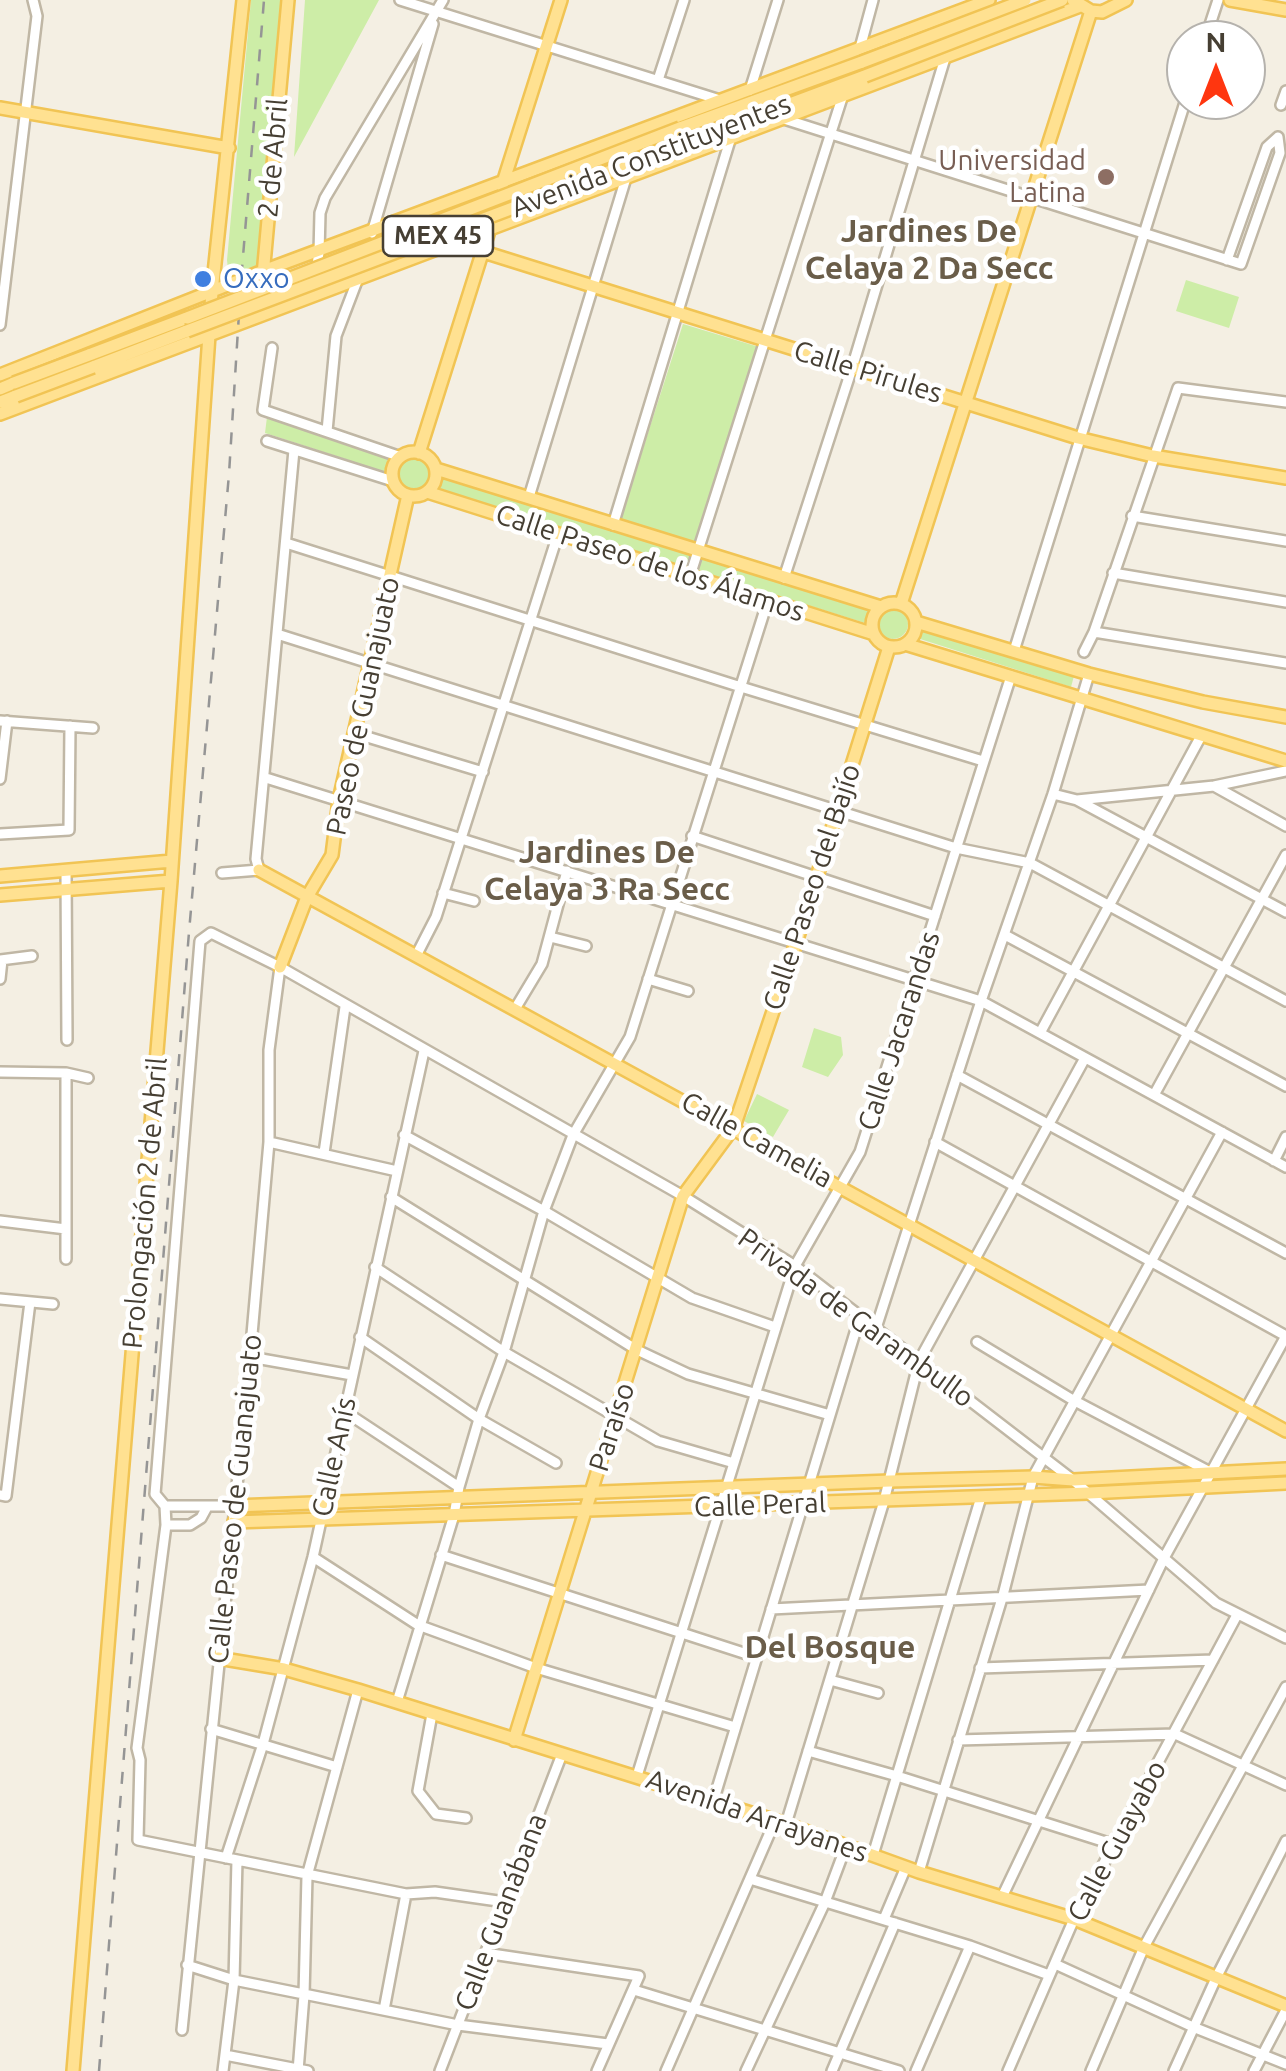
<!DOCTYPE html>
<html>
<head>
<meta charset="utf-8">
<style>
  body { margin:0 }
  #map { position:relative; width:1286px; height:2071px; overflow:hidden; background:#f4efe3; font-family:Ubuntu,sans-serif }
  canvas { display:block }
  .north { position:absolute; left:1166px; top:20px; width:100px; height:100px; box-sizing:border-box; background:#fff; border:2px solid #b5b2ad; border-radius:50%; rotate:0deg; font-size:28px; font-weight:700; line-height:40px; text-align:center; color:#463f33 }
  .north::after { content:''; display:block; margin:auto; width:35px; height:45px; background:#ff360f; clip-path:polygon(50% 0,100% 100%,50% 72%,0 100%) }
</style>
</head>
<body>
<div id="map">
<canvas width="1286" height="2071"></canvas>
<div class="north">N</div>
</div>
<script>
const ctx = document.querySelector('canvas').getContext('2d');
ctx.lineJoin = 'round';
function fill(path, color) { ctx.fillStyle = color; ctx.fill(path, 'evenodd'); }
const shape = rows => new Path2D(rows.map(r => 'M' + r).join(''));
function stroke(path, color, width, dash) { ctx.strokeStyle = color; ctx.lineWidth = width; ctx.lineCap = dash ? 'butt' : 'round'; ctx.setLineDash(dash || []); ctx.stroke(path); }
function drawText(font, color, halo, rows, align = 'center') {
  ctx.font = font + ' Ubuntu,sans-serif'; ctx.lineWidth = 9; ctx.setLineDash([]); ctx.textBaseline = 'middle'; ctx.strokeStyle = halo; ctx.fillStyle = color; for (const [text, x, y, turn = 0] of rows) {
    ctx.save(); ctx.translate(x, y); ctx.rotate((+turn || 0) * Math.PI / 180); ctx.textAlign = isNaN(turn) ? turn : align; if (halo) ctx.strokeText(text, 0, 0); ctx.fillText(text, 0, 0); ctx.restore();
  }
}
fill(shape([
  [251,0,283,0,261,264,229,278,227,260],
  [305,0,379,0,294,157],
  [1186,280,1239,297,1229,328,1176,311],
  [683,324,759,347,696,544,620,520],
  [267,417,388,459,385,472,265,433],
  '398 475a16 16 0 1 1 32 0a16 16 0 1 1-32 0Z',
  [439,475,870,608,865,623,434,489],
  '878 624a15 15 0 1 1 30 0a15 15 0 1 1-30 0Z',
  [920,628,1074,676,1071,687,917,638],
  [814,1028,841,1037,843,1055,828,1077,802,1067],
  [757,1094,789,1110,773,1137,744,1121]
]), '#cdeda7');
const minor = shape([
  [400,0,720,100],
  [1205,40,1218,0],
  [860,48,873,0],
  [658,80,684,0],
  [750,90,778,0],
  [1281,105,1286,91],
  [784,119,1241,264,1280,153,1278,137],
  [372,233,433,24],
  [1227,260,1267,147,1278,137],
  [322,286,315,275,319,253,320,213,325,198,443,0],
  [0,325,37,16,33,0],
  [272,348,263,410,401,457],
  [327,431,336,336,357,281],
  [267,441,393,481],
  [529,497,626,178],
  [1132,516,1286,541],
  [613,525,731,137],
  [286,543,741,687,983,761],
  [1113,573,1286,602],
  [690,576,842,98],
  [784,578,852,368,945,58],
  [1094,632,1286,663],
  [277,634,956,848,1030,863,1286,1001],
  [1014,651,1186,99],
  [1084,652,1094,632,1178,388,1286,402],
  [0,721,93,728],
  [354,733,483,772],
  [266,778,981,1001,1286,1167],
  [0,779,7,721],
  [1214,786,1286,826],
  [1053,794,1077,800,1214,786,1286,771],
  [1077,800,1286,912],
  [0,834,69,830,70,726],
  [692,836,935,916],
  [66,871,67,1040],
  [222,873,259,870,256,859,294,450],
  [443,893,474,901],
  [1005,935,1286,1086],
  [550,937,586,946],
  [416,956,436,917,558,534],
  [0,960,32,956],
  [0,979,2,960],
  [648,979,688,991],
  [515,1009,542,964,567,871],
  [1040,1033,1201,736],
  [0,1072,66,1073,88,1078],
  [66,1073,66,1259],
  [957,1075,1286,1253],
  [1154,1095,1286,855],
  [404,1135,544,1211,692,1298,775,1327],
  [269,1142,397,1171],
  [935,1142,1286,1336],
  [324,1153,345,1007],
  [1274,1161,1286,1137],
  [391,1197,637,1350,688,1374,830,1415],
  [0,1221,66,1229],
  [375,1267,504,1352,658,1441,734,1463],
  [0,1299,53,1304],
  [876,1328,981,1001,1053,794,1089,674],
  [360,1337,479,1419,556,1463],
  [977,1342,1073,1400,1210,1472],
  [250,1357,352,1375],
  [344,1411,459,1487],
  [0,1495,6,1496,30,1302],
  [165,1506,234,1506],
  [166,1525,190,1525,201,1518,207,1507],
  [441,1555,756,1657],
  [313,1557,418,1625,536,1668,735,1727],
  [771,1609,1149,1590],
  [980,1668,1213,1660],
  [830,1680,878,1693],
  [397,1702,454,1515,459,1487,479,1419,504,1352,544,1211,573,1135,630,1037,768,600],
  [432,1714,418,1791,436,1814,466,1818],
  [211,1729,337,1767],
  [958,1740,1175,1734,1286,1785],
  [808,1751,897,1776,1115,1845],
  [637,1776,795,1266,860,1152,1011,676],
  [713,1802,860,1316],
  [786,1824,884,1501,919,1361,1085,1058],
  [873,1855,981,1497],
  [226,1858,263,1744,313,1557,424,1051],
  [919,1872,1003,1595,1033,1477,1222,1132],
  [750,1879,970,1946,1049,1975],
  [1002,1897,1164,1558,1286,1336],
  [505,1902,435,1892,406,1894,138,1840,140,1760,137,1748,166,1525,165,1506,155,1494,200,941,211,933,280,967,683,1196,795,1266,1073,1480,1216,1603,1286,1638],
  [884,1919,906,1867],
  [485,1953,639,1976,597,2071],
  [1055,1964,1193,2027,1286,2064],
  [187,1965,234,1980,458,2025,608,2044],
  [634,1990,899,2071],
  [384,2010,406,1894],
  [182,2030,250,1357,269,1142,269,1050,280,967],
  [225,2055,308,2071],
  [223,2071,234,1980,237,1860],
  [298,2071,304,1995,307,1876,358,1690],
  [440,2071,562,1754],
  [666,2071,775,1821],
  [746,2071,825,1902,846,1846],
  [832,2071,895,1923],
  [916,2071,970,1946],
  [1008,2071,1074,1919,1237,1615],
  [1091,2071,1144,1947,1286,1687],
  [1174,2071,1217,1976,1286,1841],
  [1254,2071,1286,2010]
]);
const major = shape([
  [1073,0,1091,11,1102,12,1126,0],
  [1230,0,1286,10],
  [0,108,229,148],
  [680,128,862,62],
  [688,142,865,76],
  [502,186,561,0],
  [455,243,1078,438,1153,456,1286,478],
  [263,275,288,0],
  [89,355,187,318],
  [93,367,187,331],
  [0,375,263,271,989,0],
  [0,389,14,383],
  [0,402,16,396],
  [0,414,1080,6],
  '392 474a22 22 0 1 1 44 0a22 22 0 1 1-44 0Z',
  [419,453,490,228],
  [436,469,881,607],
  [427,492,874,634],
  '872 625a22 22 0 1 1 44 0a22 22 0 1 1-44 0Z',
  [901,604,1091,11],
  [916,622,1089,674,1203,702,1286,717],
  [905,644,1286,761],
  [259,870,1286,1431],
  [0,876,172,861],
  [0,895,171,881],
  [280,967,307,897,332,855,339,800,408,495],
  [234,1506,890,1481,1033,1477,1073,1480,1286,1469],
  [234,1522,1089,1493,1286,1483],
  [218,1658,284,1669,358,1690,786,1824,919,1872,1074,1919,1286,2006],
  [514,1740,683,1196,734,1127,796,943,889,647],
  [73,2071,171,881,212,292,243,0]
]);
stroke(minor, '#c0b7a5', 14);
stroke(major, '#f1c454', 16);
stroke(minor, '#fff', 9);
stroke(major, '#ffe191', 11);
stroke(shape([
  [99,2071,189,932,229,474,241,281,264,0]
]), '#959595', 2.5, [12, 12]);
const majorBridge = shape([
  [862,62,1025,0],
  [865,76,1062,0],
  [187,318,680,128],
  [187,331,688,142],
  [14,383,89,355],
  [16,396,93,367]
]);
stroke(majorBridge, '#f1c454', 16, []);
stroke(majorBridge, '#ffe191', 11);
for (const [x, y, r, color] of [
  [1106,177,10,"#8d6e63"],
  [203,279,10,"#3f7fe0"]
]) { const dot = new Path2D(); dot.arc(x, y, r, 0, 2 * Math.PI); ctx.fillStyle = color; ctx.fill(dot); stroke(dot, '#fff', 4); }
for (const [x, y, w] of [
  [438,236,110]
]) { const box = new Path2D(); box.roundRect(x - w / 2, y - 20, w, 40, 8); ctx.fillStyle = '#fff'; ctx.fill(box); stroke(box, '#463f33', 2.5); }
drawText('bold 25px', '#463f33', null, [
  ["MEX 45",438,236]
]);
drawText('28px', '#463f33', '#fff', [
  ["Avenida Constituyentes",651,156,-21],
  ["2 de Abril",273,158,-85],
  ["Calle Pirules",868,372,17],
  ["Calle Paseo de los Álamos",650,563,18],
  ["Paseo de Guanajuato",363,706,-78],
  ["Calle Paseo del Bajío",812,887,-72],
  ["Calle Jacarandas",899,1031,-72],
  ["Calle Camelia",757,1140,29],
  ["Prolongación 2 de Abril",145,1203,-85],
  ["Privada de Garambullo",856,1318,36],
  ["Paraíso",612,1427,-72],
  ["Calle Anís",334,1457,-78],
  ["Calle Paseo de Guanajuato",235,1499,-84],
  ["Calle Peral",760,1505,-2],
  ["Avenida Arrayanes",757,1816,19],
  ["Calle Guayabo",1117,1841,-62],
  ["Calle Guanábana",501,1912,-69]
]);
drawText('28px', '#785e54', '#fff', [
  ["Universidad",1086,161],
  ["Latina",1086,193]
], 'right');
drawText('28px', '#366cbe', '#fff', [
  ["Oxxo",223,279]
], 'left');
drawText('bold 32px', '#6a5d49', '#fff', [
  ["Jardines De",929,231],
  ["Celaya 2 Da Secc",929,268],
  ["Jardines De",607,852],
  ["Celaya 3 Ra Secc",607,889],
  ["Del Bosque",830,1647]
]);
</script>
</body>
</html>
